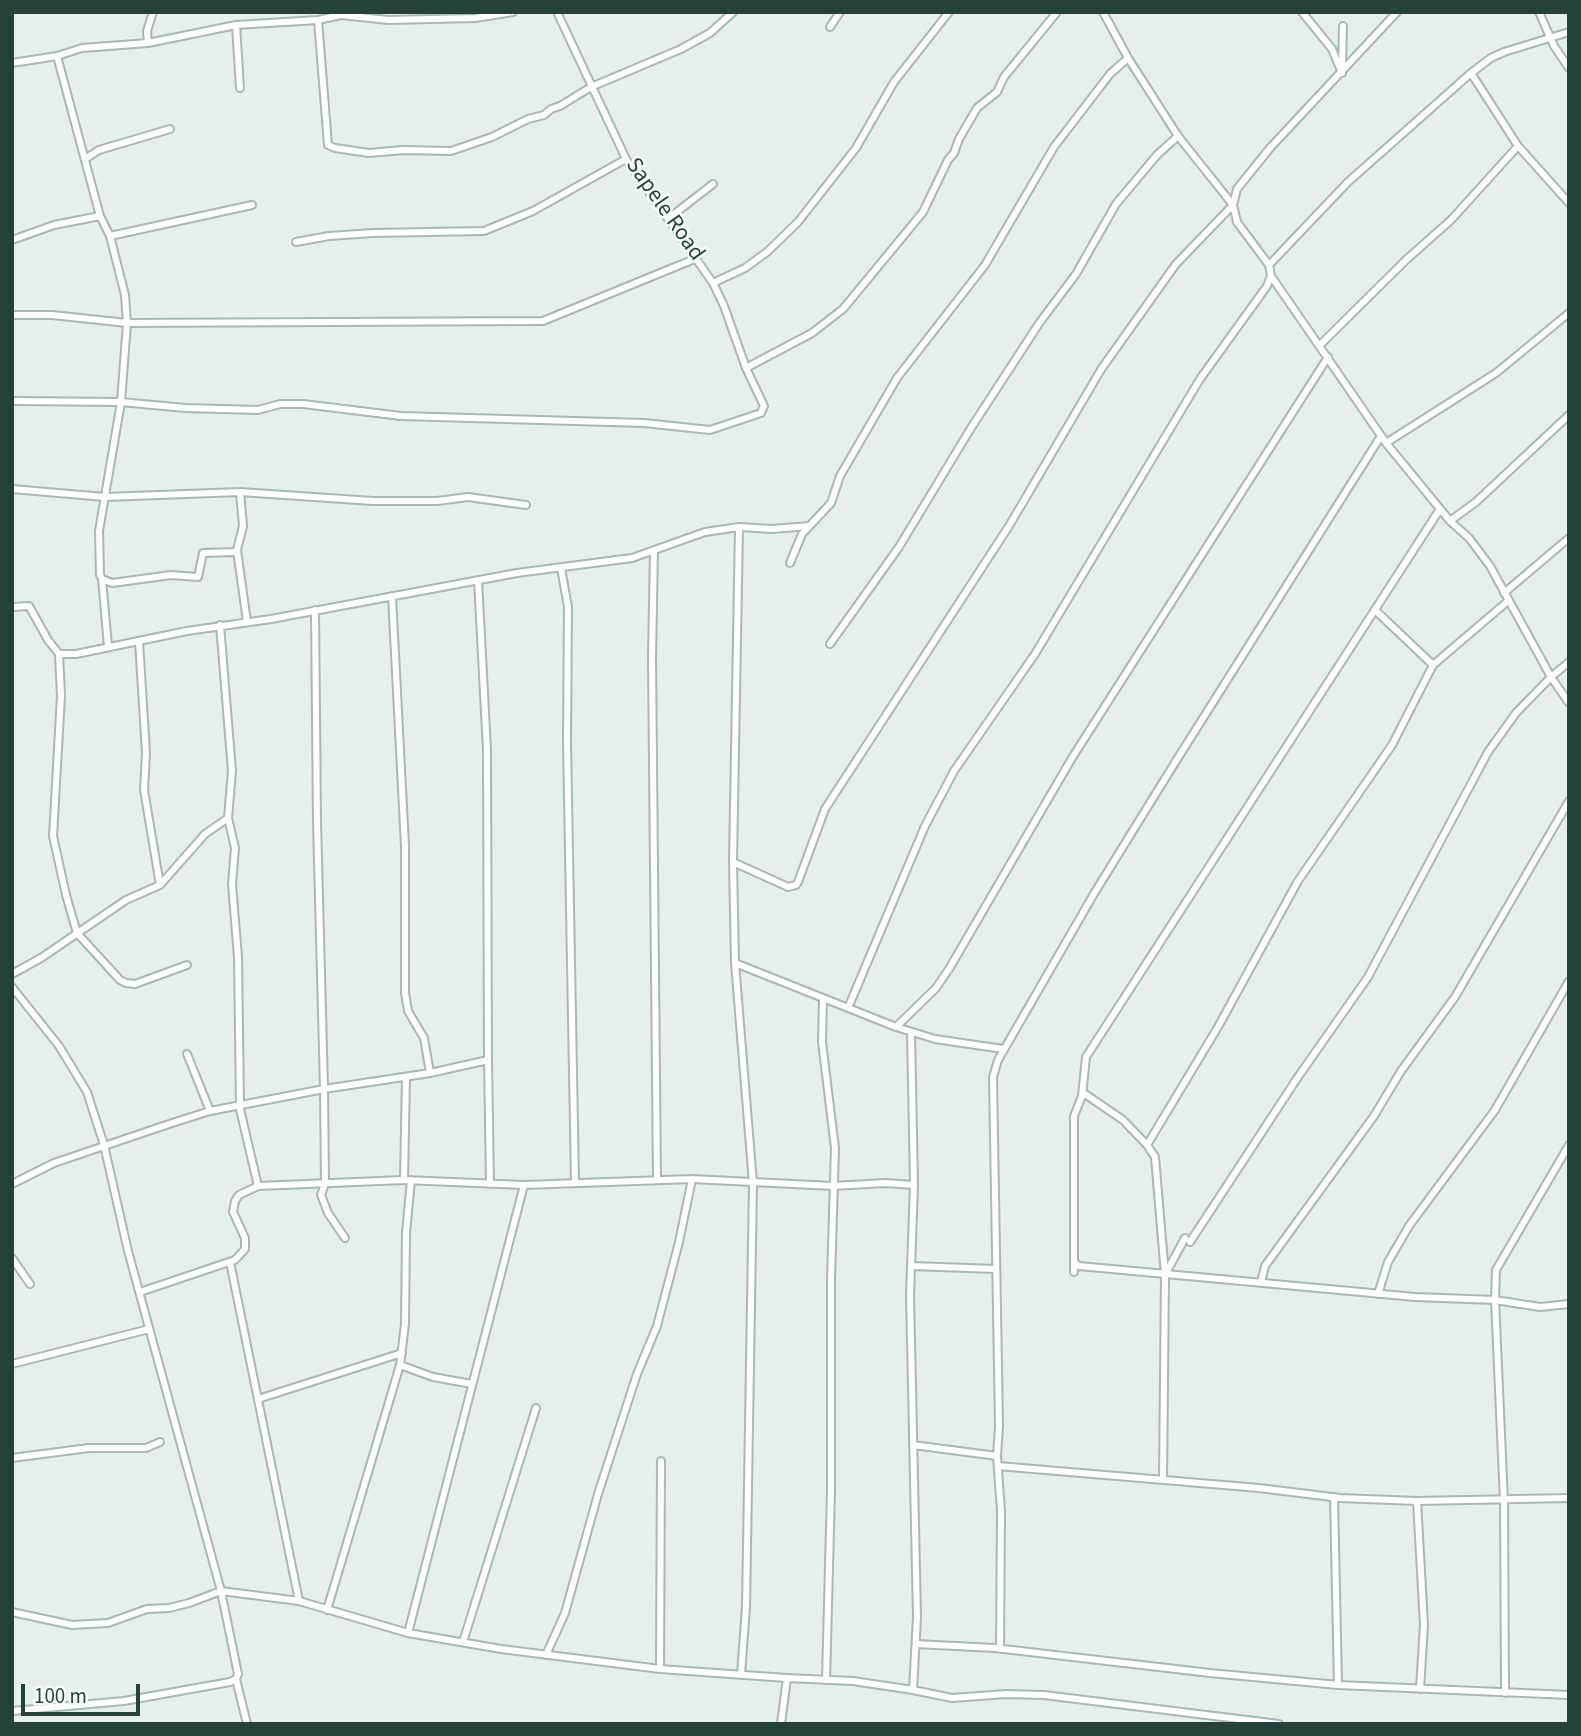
<!DOCTYPE html>
<html>
<head>
<meta charset="utf-8">
<style>
  body { margin:0 }
  #map { position:relative; width:1581px; height:1736px; overflow:hidden; background:#e6efeb; font-family:"Source Sans 3",sans-serif }
  canvas { display:block }
  .frame { position:absolute; inset:0; border:14px solid #24423a; pointer-events:none }
  .scale { position:absolute; left:21px; top:1684px; width:119px; height:32px; box-sizing:border-box; border:4px solid #24423a; border-top:0; padding-left:9px; font-size:21px; line-height:24px; white-space:nowrap; color:#24423a; -webkit-text-stroke:5px #f7fbf9; paint-order:stroke }
</style>
</head>
<body>
<div id="map">
<canvas width="1581" height="1736"></canvas>
<div class="frame"></div>
<div class="scale">100 m</div>
</div>
<script>
const ctx = document.querySelector('canvas').getContext('2d');
ctx.lineJoin = 'round';
const shape = rows => new Path2D(rows.map(r => 'M' + r).join(''));
function stroke(path, color, width, dash) { ctx.strokeStyle = color; ctx.lineWidth = width; ctx.lineCap = dash ? 'butt' : 'round'; ctx.setLineDash(dash || []); ctx.stroke(path); }
function drawText(font, color, halo, rows, align = 'center') {
  ctx.font = font + ' "Source Sans 3",sans-serif'; ctx.lineWidth = 5; ctx.setLineDash([]); ctx.textBaseline = 'middle'; ctx.strokeStyle = halo; ctx.fillStyle = color; for (const [text, x, y, turn = 0] of rows) {
    ctx.save(); ctx.translate(x, y); ctx.rotate((+turn || 0) * Math.PI / 180); ctx.textAlign = isNaN(turn) ? turn : align; if (halo) ctx.strokeText(text, 0, 0); ctx.fillText(text, 0, 0); ctx.restore();
  }
}
const minor = shape([
  [1103,12,1128,58,1178,136,1233,205,1237,222,1269,265],
  [1302,12,1332,49,1342,73],
  [1539,12,1554,46,1569,68],
  [318,20,328,145,335,148,369,153,403,150,451,151,492,137,528,119,544,115,551,109,560,106,591,87,681,49,710,33,733,12],
  [236,25,240,88],
  [830,27,840,12],
  [148,43,147,31,153,12],
  [57,56,100,216,110,236,125,295,127,323,121,402,99,531,100,575,102,579,112,583,171,575,198,577,203,553,234,552,237,550,243,526,240,492],
  [12,63,57,56,82,48,148,43,236,25,318,20,341,15,388,20,475,18,513,12],
  [1342,68,1343,26],
  [1471,73,1518,146,1569,203],
  [85,159,99,150,170,129],
  [669,218,713,184],
  [110,236,252,205],
  [12,240,54,225,100,216],
  [296,242,329,236,373,233,484,231,533,211,626,159],
  [713,283,745,268,767,252,798,222,856,148,894,82,949,12],
  [12,315,52,315,127,323,543,321,697,258],
  [1320,345,1407,259,1451,220,1518,146],
  [746,368,812,333,843,309,923,212,948,160,954,153,959,139,977,108,997,92,1004,77,1057,12],
  [12,401,121,402,185,408,258,410,280,404,303,404,401,416,644,423,710,430,761,413,764,406,746,368,724,306,713,283,626,159,557,12],
  [1386,443,1496,373,1569,313],
  [12,489,105,497,240,492,373,501,437,501,468,497,526,505],
  [1450,521,1476,502,1569,415],
  [739,527,733,862,735,963,753,1183,746,1607,741,1675],
  [237,550,247,622],
  [654,550,652,658,657,1180],
  [790,563,802,534,831,503,840,476,897,378,985,265,1054,147,1110,74,1128,58],
  [561,568,568,607,567,742,575,1182],
  [102,579,108,646],
  [1504,593,1569,538],
  [392,596,405,846,405,993,408,1011,424,1038,430,1073],
  [12,607,29,606,48,640,59,654,76,654,187,631,271,619,517,573,632,558,705,532,739,527,772,529,809,526],
  [1375,610,1433,665],
  [139,641,146,753,144,790,160,885,205,834,228,818,232,771,220,625],
  [830,644,899,547,971,428,1040,322,1076,274,1116,204,1157,155,1178,136],
  [59,654,61,696,53,836,66,895,77,933,120,980,126,983,135,984,187,965],
  [1569,662,1551,677,1569,703],
  [228,818,235,848,232,884,238,957,240,1105],
  [733,862,788,887,796,885,798,882,825,809,1009,526,1102,368,1176,264,1233,205,1237,189,1270,148,1397,12],
  [735,963,896,1027,935,1039,1003,1049],
  [12,974,41,958,126,900,160,885],
  [12,987,59,1046,87,1092,104,1145,128,1251,221,1591,238,1674,236,1679,247,1724],
  [823,998,822,1042,835,1148,831,1280,831,1491,826,1680],
  [848,1008,925,826,954,771,1035,654,1200,379,1267,286,1271,276,1269,265,1348,182,1471,73,1491,58,1504,52,1569,32],
  [896,1027,936,988,949,969,1072,758,1328,357],
  [187,1054,210,1111],
  [488,1060,490,1184],
  [1082,1096,1085,1094,1123,1120,1147,1145,1155,1157,1165,1275,1163,1480],
  [239,1105,258,1186],
  [1147,1145,1218,1027,1298,881,1392,745,1433,665,1508,601],
  [404,1180,406,1077],
  [12,1184,54,1163,172,1123,210,1111,324,1089,317,822,315,610],
  [345,1238,328,1213,321,1195,325,1184,324,1089,430,1073,488,1060,487,750,478,580],
  [1190,1242,1298,1077,1368,977,1488,752,1516,713,1551,677,1490,566,1469,538,1450,521,1386,443,1271,276],
  [12,1258,30,1284],
  [230,1262,299,1601],
  [1074,1262,1079,1266,1415,1297,1495,1300,1540,1307,1569,1304],
  [911,1266,996,1269],
  [1074,1272,1074,1116,1082,1096,1086,1057,1440,509],
  [1166,1273,1185,1238],
  [1261,1282,1265,1266,1374,1116,1401,1071,1455,997,1569,801],
  [140,1292,235,1260,245,1249,245,1238,233,1212,235,1201,239,1195,258,1186,404,1180,524,1185,692,1179,833,1186,885,1183,914,1185,911,1032],
  [1378,1294,1388,1262,1409,1226,1495,1110,1569,981],
  [12,1364,149,1329],
  [400,1365,433,1377,472,1384],
  [258,1399,402,1353],
  [913,1445,997,1456],
  [12,1458,89,1448,146,1448,160,1442],
  [998,1466,1259,1488,1340,1498,1417,1501,1569,1498],
  [1417,1501,1424,1625,1420,1689],
  [327,1610,400,1365,405,1324,406,1233,411,1180],
  [12,1612,72,1625,108,1623,147,1609,169,1608,189,1603,221,1591,299,1601,408,1633,501,1649,660,1669,787,1678,781,1724],
  [408,1633,524,1185],
  [463,1642,536,1408],
  [916,1644,995,1648,1210,1673,1338,1685,1334,1497],
  [1000,1649,1001,1511,997,1456,999,1426,993,1077,998,1060,1095,892,1176,761,1381,436],
  [546,1655,565,1613,598,1494,637,1374,657,1326,679,1242,692,1179],
  [660,1669,661,1461],
  [787,1678,853,1681,913,1690,917,1617,910,1295,914,1185],
  [1338,1685,1569,1695],
  [913,1690,952,1698,1006,1694,1044,1695,1279,1724],
  [1505,1693,1504,1501,1495,1300,1496,1270,1569,1145],
  [12,1711,124,1701,230,1682,236,1679]
]);
stroke(minor, '#a8b8b2', 10);
stroke(minor, '#fff', 6);
drawText('23px', '#24423a', '#f7fbf9', [
  ["Sapele Road",664,210,55]
]);
</script>
</body>
</html>
